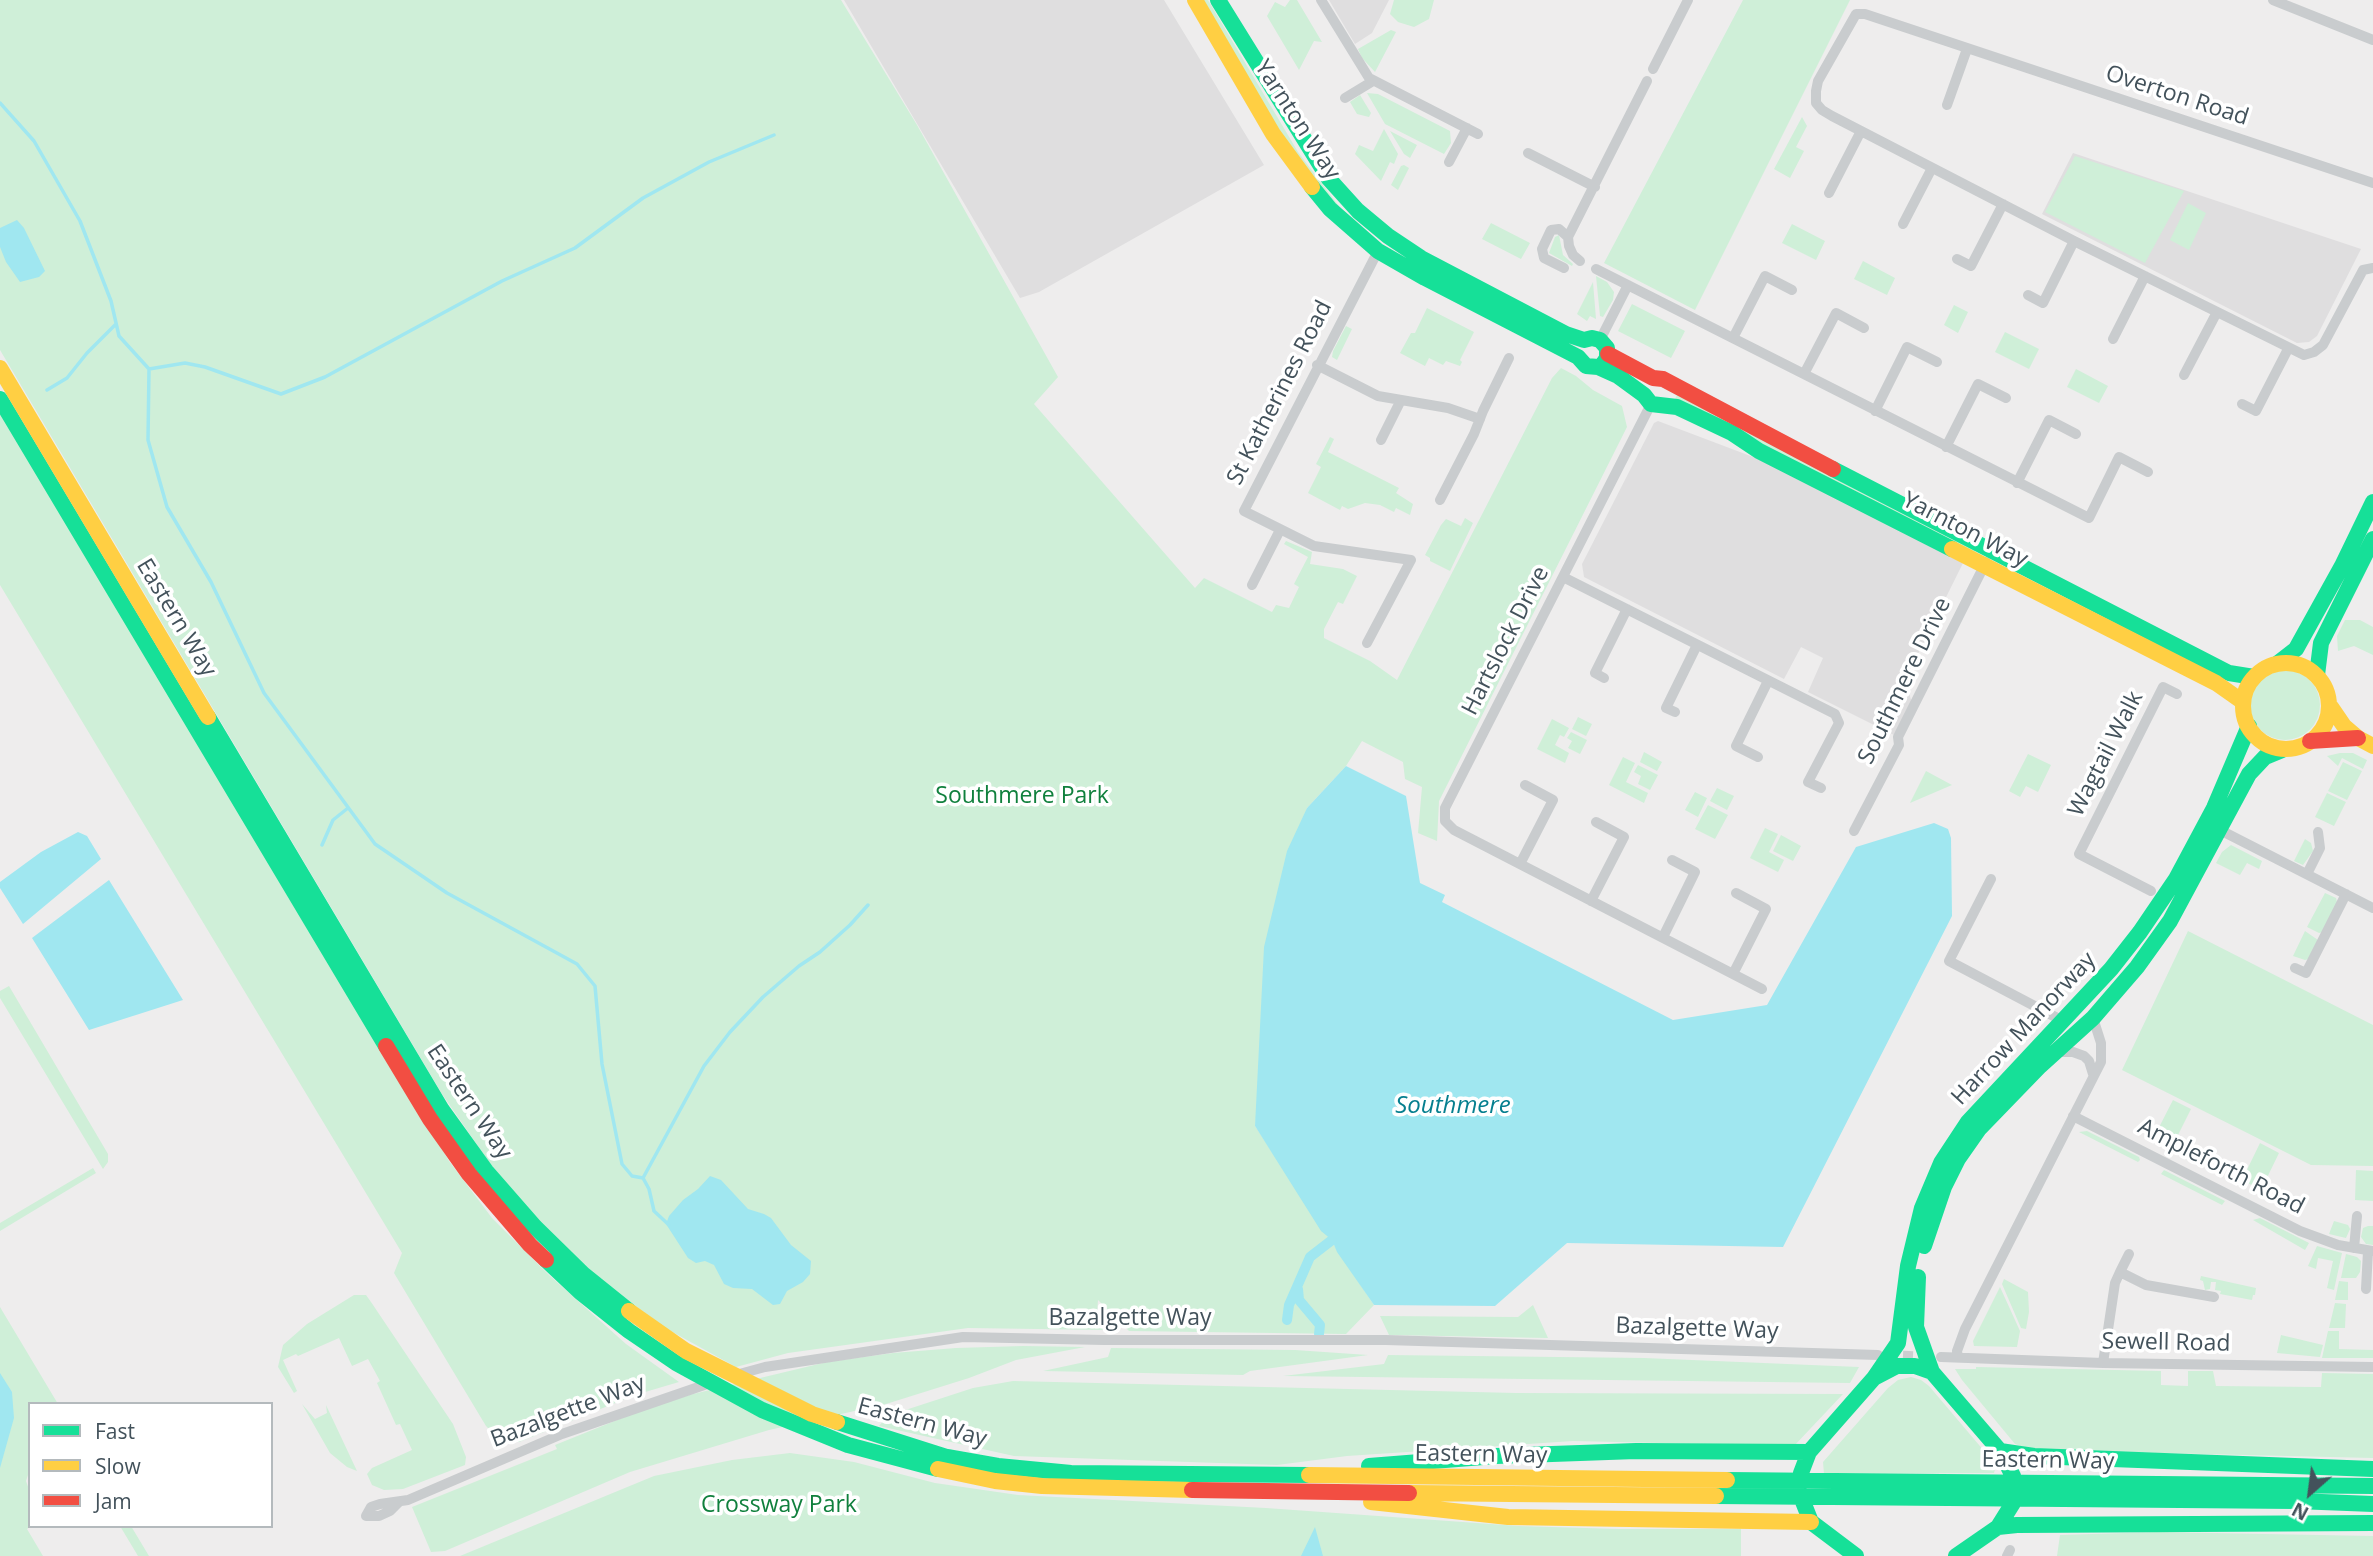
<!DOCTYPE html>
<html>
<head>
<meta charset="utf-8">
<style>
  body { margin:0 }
  #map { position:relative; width:2373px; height:1556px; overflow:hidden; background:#eeeded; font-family:"Open Sans",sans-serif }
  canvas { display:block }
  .legend { position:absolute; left:28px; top:1402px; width:245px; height:126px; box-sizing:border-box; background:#fff; border:2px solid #b4babd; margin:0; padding:9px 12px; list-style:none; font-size:21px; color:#43525b }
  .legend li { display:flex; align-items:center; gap:14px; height:35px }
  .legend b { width:35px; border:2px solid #b4babd }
  .north { position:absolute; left:2275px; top:1458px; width:70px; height:70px; -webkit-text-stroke:5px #fff; paint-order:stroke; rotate:208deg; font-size:19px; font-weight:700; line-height:28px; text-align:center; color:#43525b }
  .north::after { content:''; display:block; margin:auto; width:24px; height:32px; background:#43525b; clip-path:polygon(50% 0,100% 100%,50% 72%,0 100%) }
</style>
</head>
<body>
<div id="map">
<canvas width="2373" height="1556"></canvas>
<ul class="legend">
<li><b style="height:9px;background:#16e098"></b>Fast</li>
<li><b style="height:9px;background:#ffcf43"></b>Slow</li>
<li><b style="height:9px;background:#f24e42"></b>Jam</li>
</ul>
<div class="north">N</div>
</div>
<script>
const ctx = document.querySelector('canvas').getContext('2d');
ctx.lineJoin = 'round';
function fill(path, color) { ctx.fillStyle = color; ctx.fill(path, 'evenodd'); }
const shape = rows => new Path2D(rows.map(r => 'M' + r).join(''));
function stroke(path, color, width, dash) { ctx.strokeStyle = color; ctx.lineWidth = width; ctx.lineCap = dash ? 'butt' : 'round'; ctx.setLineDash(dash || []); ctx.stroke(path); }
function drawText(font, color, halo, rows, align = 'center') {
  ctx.font = font + ' "Open Sans",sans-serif'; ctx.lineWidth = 7; ctx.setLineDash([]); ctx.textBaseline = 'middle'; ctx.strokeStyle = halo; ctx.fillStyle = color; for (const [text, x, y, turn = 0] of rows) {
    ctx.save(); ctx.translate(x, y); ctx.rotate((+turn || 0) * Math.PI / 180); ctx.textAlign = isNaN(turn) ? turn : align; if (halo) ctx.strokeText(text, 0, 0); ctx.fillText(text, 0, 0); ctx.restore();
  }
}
fill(shape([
  [844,0,1164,0,1264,165,1039,292,1020,298],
  [1329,0,1389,0,1372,33,1355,44],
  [2073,153,2361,249,2317,336,2309,342,2297,343,2042,214],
  [1658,421,1761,460,1963,563,1905,680,1912,703,1894,735,1808,692,1823,658,1801,647,1784,679,1584,577,1582,564,1654,423]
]), '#dfdedf');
fill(shape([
  [0,0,841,0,917,125,1058,377,1034,404,1195,588,1204,578,1272,612,1276,605,1289,608,1299,587,1294,584,1308,557,1284,544,1286,541,1312,552,1310,564,1343,569,1357,576,1343,604,1338,602,1324,629,1324,638,1370,661,1397,680,1552,378,1561,368,1576,376,1593,390,1622,406,1627,427,1439,801,1437,841,1418,833,1422,787,1405,779,1403,762,1362,741,1346,766,1307,808,1255,1126,1374,1305,1346,1334,1129,1331,1098,1300,1097,1314,1107,1330,968,1328,788,1353,736,1367,667,1329,556,1248,489,1162,442,1094,0,350],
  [1199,0,1208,0,1298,152,1348,218,1310,181],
  [1290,0,1297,0,1322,42,1314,41,1299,70,1267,16,1275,2,1285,7],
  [1394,0,1434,0,1429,19,1414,27,1398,22,1390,14],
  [1743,0,1850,0,1695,310,1604,263],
  [1391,30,1396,32,1375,72,1362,58,1358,49],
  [1367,93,1378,94,1450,131,1451,143,1444,154,1385,124],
  [1360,95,1371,113,1369,117,1357,114,1350,102],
  [1802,117,1807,126,1796,147,1804,151,1790,178,1774,169],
  [1384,129,1398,154,1394,164,1390,162,1381,181,1355,154,1359,145,1373,151],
  [1390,131,1417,145,1410,158,1404,154],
  [2075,156,2184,191,2145,263,2045,212],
  [1404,165,1409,168,1398,190,1391,185,1401,166],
  [2188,203,2206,213,2189,250,2170,240],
  [1491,223,1530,243,1521,259,1482,239],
  [1792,224,1825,241,1816,260,1782,243],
  [1559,235,1563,255,1573,264,1572,266,1549,253,1555,237],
  [1863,261,1895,278,1887,295,1854,279],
  [1596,276,1607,282,1614,292,1613,300,1603,317,1600,316],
  [1593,282,1596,319,1590,316,1587,321,1577,314],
  [1632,304,1685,331,1671,358,1618,331],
  [1954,305,1968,312,1958,333,1944,325],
  [1427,308,1474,332,1460,360,1462,362,1460,366,1446,361,1443,365,1429,358,1425,366,1400,353,1411,333,1415,333],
  [1346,326,1352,329,1337,360,1332,357,1333,351],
  [2005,332,2039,349,2029,369,1995,352],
  [2076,369,2108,386,2099,403,2067,387],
  [1677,395,1976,550,1974,554,1673,403],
  [0,413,449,1161,492,1218,549,1275,626,1344,679,1382,635,1395,519,1442,501,1441,486,1426,394,1273,402,1253,0,585],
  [1330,437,1334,439,1328,452,1399,488,1396,493,1413,504,1410,515,1396,508,1394,512,1380,505,1365,503,1348,509,1342,506,1340,510,1308,493,1321,467,1316,464],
  [1465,518,1473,523,1450,571,1430,561,1430,558,1425,555,1441,525,1446,519,1461,526],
  [2345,620,2360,620,2373,627,2373,655,2354,646,2338,651,2337,636],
  '2250 705a35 35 0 1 1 70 0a35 35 0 1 1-70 0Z',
  [1578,717,1592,724,1586,736,1572,729],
  [1552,719,1569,728,1564,737,1560,735,1555,745,1569,753,1565,763,1537,749],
  [1571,732,1587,740,1580,754,1568,748,1572,741,1567,738],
  [1644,752,1662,762,1657,771,1640,762],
  [2340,753,2353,753,2367,760,2363,769,2342,758,2338,766,2327,756],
  [2028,754,2051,765,2038,792,2026,786,2020,797,2009,791],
  [1623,757,1635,763,1626,782,1648,793,1644,803,1609,785],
  [2343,762,2362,771,2347,800,2328,791],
  [1638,765,1658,775,1650,790,1638,784,1641,776,1634,772],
  [1926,771,1952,785,1910,803],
  [1717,788,1734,796,1727,810,1710,801],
  [1695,792,1707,798,1698,817,1685,810],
  [2327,793,2346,802,2334,826,2315,817],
  [1708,805,1728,815,1715,839,1695,829],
  [1765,828,1778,834,1769,852,1784,860,1778,872,1750,858],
  [1781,835,1801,846,1793,861,1773,851],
  [2305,839,2311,843,2313,851,2303,865,2294,861],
  [2231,845,2262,861,2259,869,2247,863,2240,875,2216,863,2222,852],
  [2325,893,2336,898,2337,902,2324,932,2319,933,2307,927],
  [2188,931,2373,1025,2373,1166,2311,1165,2122,1070],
  [2305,931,2318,940,2309,959,2305,960,2293,956],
  [9,986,108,1154,108,1162,103,1169,0,998,0,991],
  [2173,1100,2191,1109,2171,1149,2153,1139],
  [2087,1131,2139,1157,2140,1160,2138,1162,2079,1132],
  [2260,1143,2279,1153,2261,1190,2242,1180],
  [93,1168,96,1173,0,1231,0,1223],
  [2164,1170,2225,1201,2222,1205,2161,1174],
  [2356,1170,2373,1171,2373,1201,2355,1200],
  [2260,1218,2309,1243,2305,1250,2253,1220],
  [2334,1221,2348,1225,2350,1229,2346,1238,2329,1234],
  [2368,1226,2373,1226,2373,1245,2366,1244,2361,1237,2363,1228],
  [2317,1246,2342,1253,2334,1290,2327,1288,2333,1261,2318,1258,2316,1269,2308,1266],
  [2346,1254,2357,1257,2361,1261,2360,1272,2356,1278,2341,1278],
  [2201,1276,2256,1288,2255,1295,2253,1295,2252,1300,2220,1294,2221,1291,2215,1290,2216,1282,2211,1282,2210,1289,2205,1290,2203,1281,2200,1280],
  [2004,1279,2028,1292,2029,1312,2026,1329,2021,1328,2002,1284],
  [2339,1281,2348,1282,2348,1300,2335,1300],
  [2000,1287,2020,1331,2017,1347,1974,1346,1973,1341],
  [354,1295,366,1295,371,1302,453,1424,466,1457,465,1465,403,1489,384,1490,372,1485,367,1474,372,1468,412,1450,400,1424,396,1425,377,1383,380,1381,368,1359,352,1366,339,1338,298,1356,296,1354,283,1360,297,1391,294,1393,278,1367,283,1345,307,1324],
  [2335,1303,2346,1304,2345,1328,2329,1328],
  [1533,1305,1548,1338,1389,1335,1380,1316,1518,1317],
  [0,1307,58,1404,30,1404,30,1469,26,1481,30,1492,31,1526,27,1529,43,1556,0,1556],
  [2328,1331,2339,1331,2339,1349,2373,1350,2373,1358,2322,1358],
  [2281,1335,2323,1345,2320,1357,2277,1353],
  [1023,1346,1085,1347,1016,1360,969,1378,886,1404,769,1430,630,1472,445,1551,431,1552,412,1507,557,1449,555,1445,627,1416,689,1395,827,1362,893,1353,956,1348],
  [1111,1348,1295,1350,1368,1355,1250,1371,1243,1375,1043,1371,1108,1357],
  [1388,1355,1644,1358,1859,1367,1850,1383,1283,1376,1384,1364],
  [1976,1367,2161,1371,2161,1385,2188,1386,2188,1371,2213,1371,2216,1386,2316,1387,2321,1387,2322,1373,2373,1374,2373,1458,2032,1450,2015,1444,1962,1380,1955,1369,1976,1369],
  [1911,1377,1921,1380,1929,1386,1996,1465,1994,1473,1824,1474,1823,1462,1888,1388,1898,1380],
  [1013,1381,1516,1393,1843,1394,1794,1446,1573,1441,1347,1456,1277,1465,1014,1456,879,1426,887,1416,973,1388],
  [302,1404,315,1419,327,1413,326,1405,357,1471,347,1467,330,1453],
  [790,1453,854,1462,935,1483,1018,1495,1266,1508,1519,1526,1619,1529,1741,1529,1741,1556,460,1556,654,1476,732,1460],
  [120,1526,131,1526,149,1556,138,1556],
  [2157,1532,2373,1536,2373,1556,2057,1556,2060,1535]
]), '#cfefd8');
fill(shape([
  [17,220,24,228,45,271,39,277,20,282,6,262,0,247,0,228],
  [1346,766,1406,796,1420,883,1445,895,1442,902,1673,1020,1767,1005,1856,847,1934,823,1948,829,1951,838,1952,916,1783,1247,1567,1243,1495,1306,1374,1305,1337,1252,1332,1240,1321,1231,1255,1126,1264,947,1287,851,1307,808],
  [78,832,87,836,101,859,23,924,0,888,0,882,41,852],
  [109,880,183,1000,89,1030,32,938],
  [710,1176,721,1180,748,1209,764,1214,771,1218,791,1245,811,1261,810,1274,803,1282,787,1291,780,1304,773,1305,752,1289,733,1288,724,1284,714,1265,705,1261,696,1263,688,1258,666,1224,669,1216,683,1200,698,1189],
  [0,1373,12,1392,14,1418,0,1468],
  [1315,1527,1323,1556,1301,1556]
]), '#a0e7f0');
stroke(shape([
  [0,103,34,141,80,221,111,301,119,336,149,369,148,440,167,507,211,582,264,693,375,844,447,893,577,964,595,986,602,1064,622,1164,632,1176,643,1178,649,1189,654,1211,669,1225],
  [149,369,185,363,205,367,281,394,325,377,502,281,575,248,643,198,709,162,774,135],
  [47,390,67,378,87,353,116,324],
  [322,845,333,820,348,808],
  [643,1178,704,1066,730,1032,763,997,799,966,820,952,850,925,868,905]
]), '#a0e7f0', 3.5);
stroke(shape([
  [1298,1289,1299,1300,1320,1325,1319,1334],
  [1287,1320,1289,1305,1310,1257,1332,1240]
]), '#a0e7f0', 10);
stroke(shape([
  [1888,1355,1932,1357]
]), '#ccced0', 10, [10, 5]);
stroke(shape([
  [1321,0,1369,78,1478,134],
  [2273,0,2373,40],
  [1653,69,1688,0],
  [1345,98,1373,81],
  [1947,105,1967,49],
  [1528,153,1595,187],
  [1449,162,1467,128],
  [2373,183,1865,14,1856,14,1818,81,1816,91,1816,103,1822,110,1832,116,2074,241,2304,355,2314,352,2323,345,2363,270,2373,268],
  [1829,193,1861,131],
  [1903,224,1932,168],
  [1957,259,1971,266,2003,204],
  [1580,261,1573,255,1569,246,1568,237,1647,81],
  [1564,268,1544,258,1542,249,1551,230,1559,229,1568,237],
  [1596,269,2089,518,2119,457,2148,472],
  [2028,295,2043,303,2074,241],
  [1733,338,1765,276,1792,290],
  [2113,339,2145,276],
  [1600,340,1628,285],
  [1317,365,1378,396,1448,408,1480,419],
  [1804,374,1836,313,1864,328],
  [2184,375,2217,312],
  [1651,404,1445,808,1445,821,1454,830,1762,989],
  [2242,404,2256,411,2288,349],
  [1875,411,1907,347,1937,362],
  [1381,440,1401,400],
  [1946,447,1978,384,2006,398],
  [2017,483,2049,420,2076,434],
  [1440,500,1474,434,1483,411,1509,358],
  [1563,577,1835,714,1839,723,1808,782,1821,788],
  [1252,585,1280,530],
  [1367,643,1411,560,1314,546,1244,511,1378,251],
  [1604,678,1595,673,1627,609],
  [1675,712,1666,708,1697,645],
  [1758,757,1736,746,1768,681],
  [2220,830,2373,908],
  [1854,831,1899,745,1898,737,1986,562],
  [1520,864,1553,800,1525,785],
  [2307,874,2320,848,2318,832],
  [1991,879,1949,961,2063,1021],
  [2151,891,2079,854,2163,687,2177,694],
  [1591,901,1624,837,1596,822],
  [1663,937,1695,872,1672,860],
  [2295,968,2306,973,2346,894],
  [1733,974,1766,909,1736,893],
  [2056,1052,2073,1052,2084,1056,2089,1061,2093,1074],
  [2073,1116,2300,1231,2338,1245,2373,1251],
  [2354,1248,2357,1216],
  [2120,1272,2129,1254],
  [2366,1289,2368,1251],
  [1941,1357,2103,1363,2373,1367],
  [1958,1357,1957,1351,1965,1329,2101,1062,2101,1043,2093,1018],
  [2103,1363,2115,1283,2120,1272,2146,1285,2214,1297],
  [732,1376,765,1367,963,1337,1104,1340,1386,1340,1878,1355],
  [399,1502,390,1511,379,1516,366,1516,371,1507,380,1504,408,1500,562,1434,713,1382],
  [2007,1556,2010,1550]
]), '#c9ccce', 10);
stroke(shape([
  [1218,0,1329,179,1358,211,1388,236,1421,258,1566,334,1584,340,1592,338,1600,340,1607,348,1607,358,1603,364],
  [1312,187,1330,209,1378,251,1425,278,1578,357,1586,366,1598,367,1618,376,1644,395,1651,404,1677,407,1732,433,1759,451,1952,549],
  [0,399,386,1046],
  [1833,469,2229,673,2254,677],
  [2278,663,2296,649,2342,566,2373,502],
  [2317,675,2321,643,2373,539],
  [208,717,442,1110,486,1171,535,1227,583,1274,629,1311],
  [1924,1246,1944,1187,1958,1159,1979,1129,2040,1066,2093,1018,2137,967,2170,921,2249,774,2265,757,2282,750],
  [546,1260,580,1292,629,1331,676,1363,762,1410,848,1445,938,1469],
  [1918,1277,1916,1327,1932,1372],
  [1874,1378,1898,1343,1908,1266,1922,1208,1941,1163,1968,1122,2111,969,2140,932,2176,879,2214,808,2249,726],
  [837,1422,947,1457,998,1466,1071,1473,1309,1475],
  [2000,1451,2034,1456,2373,1469],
  [1369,1466,1496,1456,1636,1451,1809,1452],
  [1727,1480,2373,1486],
  [1716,1496,2296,1501,2373,1504],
  [1998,1527,2017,1525,2373,1523],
  [1856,1556,1811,1522,1798,1489,1801,1473,1809,1452,1874,1378,1897,1366,1915,1366,1932,1372,2000,1451,2013,1476,2015,1490,2013,1503,1998,1527,1956,1556]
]), '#16e098', 16);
stroke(shape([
  [1195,0,1273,134,1312,187],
  [0,368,208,717],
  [1952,549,2216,683,2243,702],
  '2243 706a43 43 0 1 1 86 0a43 43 0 1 1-86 0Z',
  [2331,707,2344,726,2358,738,2373,746],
  [629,1311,686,1351,812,1414,837,1422],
  [938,1469,995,1481,1042,1486,1192,1490],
  [1309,1475,1727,1480],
  [1409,1493,1716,1496],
  [1371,1502,1508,1517,1811,1522]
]), '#ffcf43', 16);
stroke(shape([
  [1608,354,1653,378,1663,379,1833,469],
  [2310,741,2358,738],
  [386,1046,430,1119,469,1174,530,1245,546,1260],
  [1192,1490,1409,1493]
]), '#f24e42', 16);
drawText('23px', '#43525b', '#fff', [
  ["Overton Road",2177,96,18],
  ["Yarnton Way",1297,120,57],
  ["St Katherines Road",1280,393,-63],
  ["Yarnton Way",1965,530,27],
  ["Eastern Way",176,618,59],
  ["Hartslock Drive",1506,641,-63],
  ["Southmere Drive",1905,681,-64],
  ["Wagtail Walk",2106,754,-63],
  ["Harrow Manorway",2024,1029,-47],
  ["Eastern Way",469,1102,56],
  ["Ampleforth Road",2221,1167,27],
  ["Bazalgette Way",1130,1318],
  ["Bazalgette Way",1697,1329,2],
  ["Sewell Road",2166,1343,1],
  ["Bazalgette Way",568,1412,-21],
  ["Eastern Way",922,1423,15],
  ["Eastern Way",1481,1455,1],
  ["Eastern Way",2048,1461,1]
]);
drawText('23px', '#10803d', '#fff', [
  ["Southmere Park",1022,796],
  ["Crossway Park",779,1505]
]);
drawText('italic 24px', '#067f8f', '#fff', [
  ["Southmere",1453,1106]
]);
</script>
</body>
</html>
